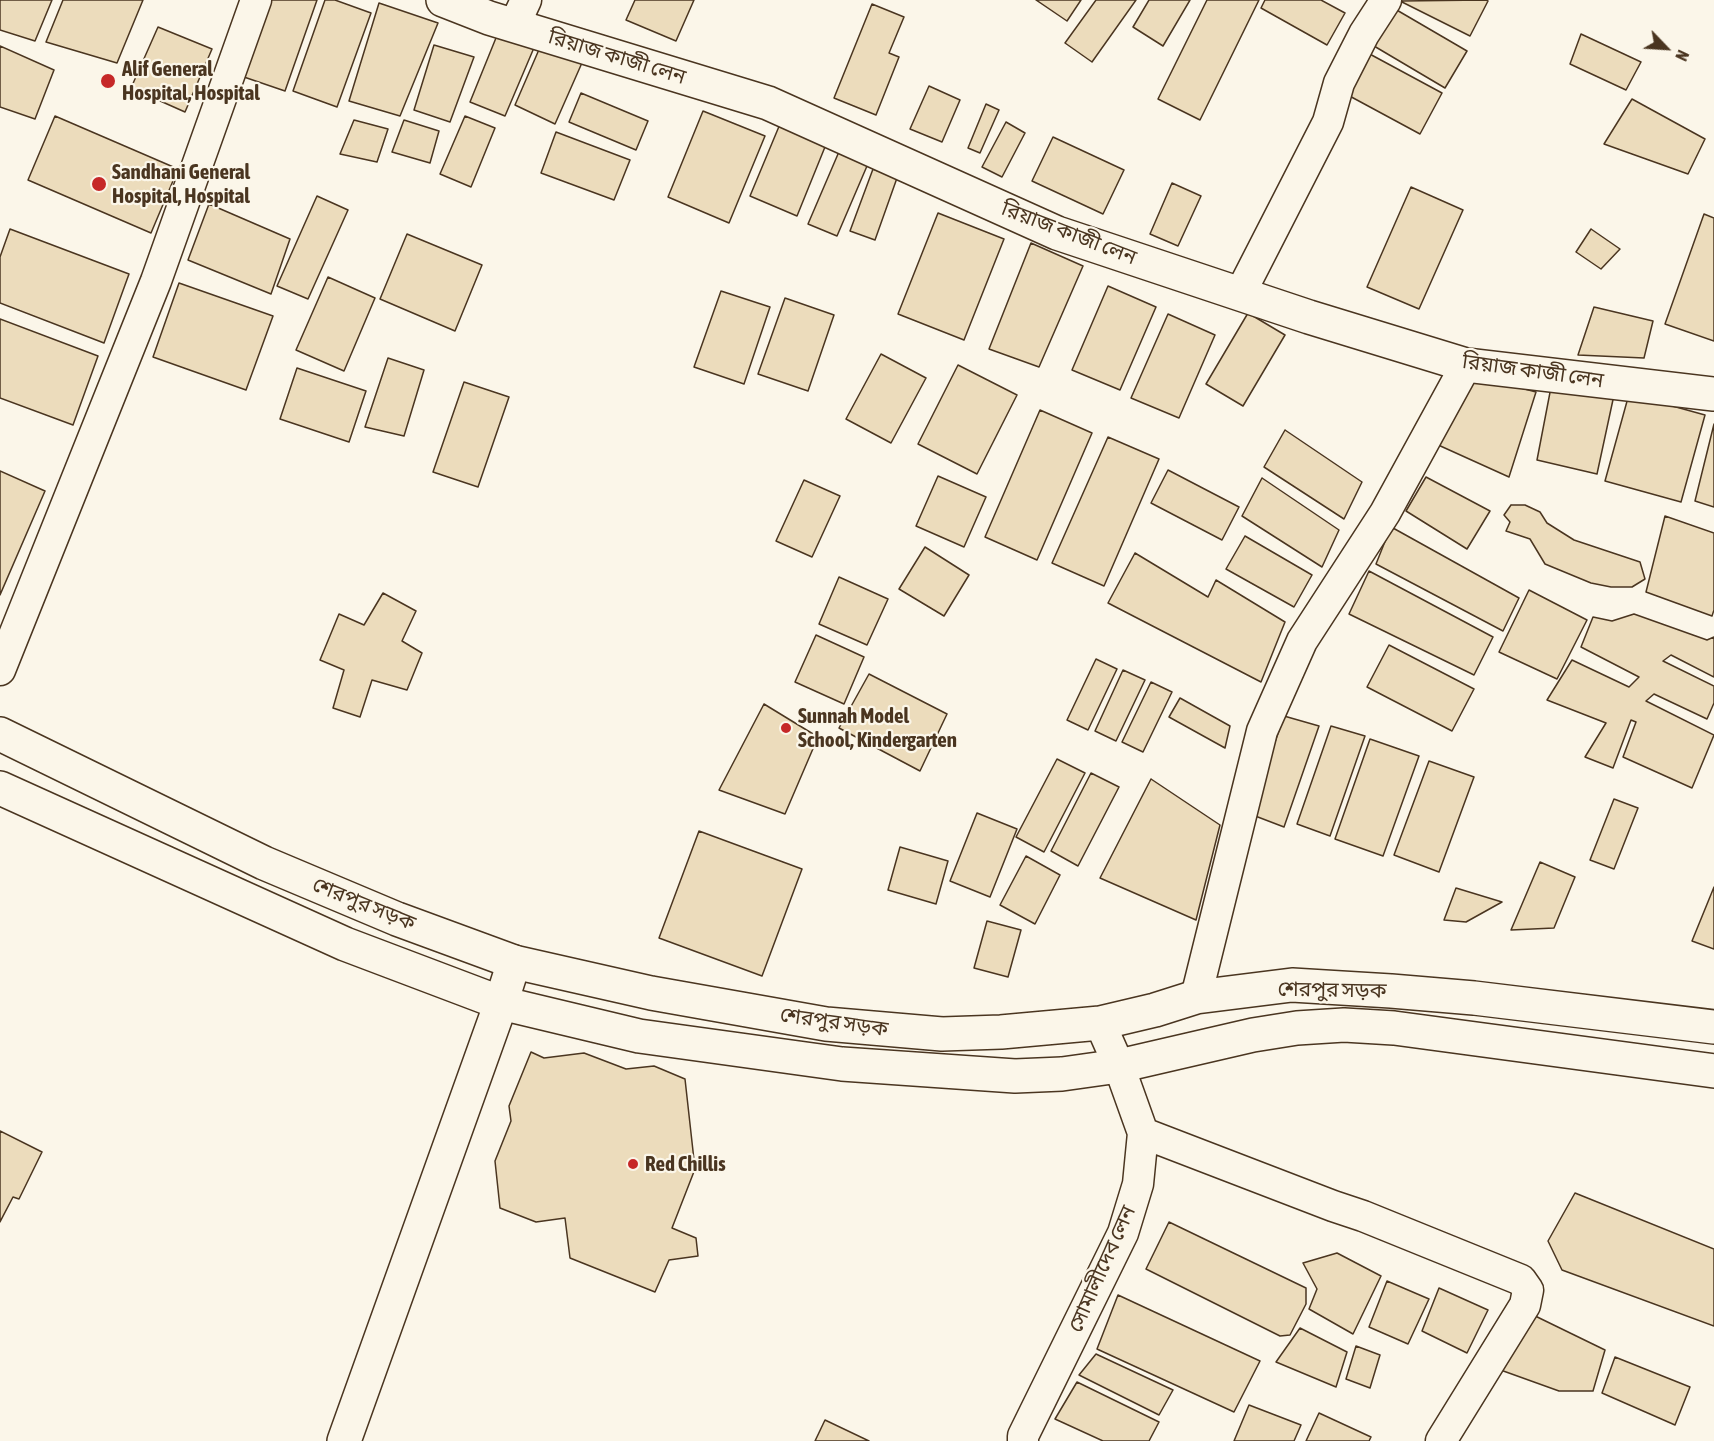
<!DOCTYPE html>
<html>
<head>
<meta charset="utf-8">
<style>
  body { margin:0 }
  #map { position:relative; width:1714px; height:1441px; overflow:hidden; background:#fbf6e9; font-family:"Asap Condensed",sans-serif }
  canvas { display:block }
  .north { position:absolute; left:1636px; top:18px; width:60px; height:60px; -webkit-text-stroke:4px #fbf6e9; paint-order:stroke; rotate:115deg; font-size:16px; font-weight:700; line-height:24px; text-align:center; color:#4a3520 }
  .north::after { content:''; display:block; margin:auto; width:21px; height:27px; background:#4a3520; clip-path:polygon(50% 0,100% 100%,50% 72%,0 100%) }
</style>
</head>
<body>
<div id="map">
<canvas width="1714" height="1441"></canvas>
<div class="north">N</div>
</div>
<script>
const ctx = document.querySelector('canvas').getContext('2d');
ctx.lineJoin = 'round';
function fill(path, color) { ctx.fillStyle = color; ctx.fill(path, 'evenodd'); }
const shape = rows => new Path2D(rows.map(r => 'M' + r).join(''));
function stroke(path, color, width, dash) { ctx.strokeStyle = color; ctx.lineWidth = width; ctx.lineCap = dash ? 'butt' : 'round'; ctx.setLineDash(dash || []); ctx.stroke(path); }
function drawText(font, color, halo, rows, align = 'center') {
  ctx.font = font + ' "Asap Condensed","Noto Sans Bengali",sans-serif'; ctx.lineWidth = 4.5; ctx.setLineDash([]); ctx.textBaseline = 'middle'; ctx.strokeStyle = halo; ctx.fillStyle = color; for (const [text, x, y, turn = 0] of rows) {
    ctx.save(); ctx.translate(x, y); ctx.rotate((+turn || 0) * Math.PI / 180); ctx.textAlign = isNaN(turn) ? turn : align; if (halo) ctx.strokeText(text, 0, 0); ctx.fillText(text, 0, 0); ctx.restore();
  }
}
const building = shape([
  [0,0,52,0,35,41,0,30,0,0],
  [63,0,143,0,117,63,46,42,63,0],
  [268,0,317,0,285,91,241,76,268,0],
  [325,0,335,0,371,13,337,107,293,91,325,0],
  [635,0,694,0,676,41,626,20,635,0],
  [1036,0,1081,0,1067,21,1036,0],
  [1096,0,1136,0,1092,62,1065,43,1096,0],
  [1149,0,1190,0,1163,46,1133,27,1149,0],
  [1207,0,1259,0,1200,120,1158,99,1207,0],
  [1265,0,1321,0,1345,13,1327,45,1261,8,1265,0],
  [1486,0,1488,1,1470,36,1400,1,1486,0],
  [379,3,438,23,400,116,349,101,379,3],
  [872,4,904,17,889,53,899,57,876,115,834,98,872,4],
  [1395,9,1467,51,1445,88,1374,46,1395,9],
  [158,27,212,49,185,112,131,88,158,27],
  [500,28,536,43,505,116,470,102,500,28],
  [1581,34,1641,62,1626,90,1570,64,1581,34],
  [544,38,585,56,555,124,515,105,544,38],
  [434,45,474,57,450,122,414,110,434,45],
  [0,46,54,70,35,119,0,107,0,46],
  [1366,52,1442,93,1420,134,1344,93,1366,52],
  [929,86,960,100,942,142,910,129,929,86],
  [581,93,648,121,636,150,569,122,581,93],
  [1632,99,1705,139,1688,174,1604,144,1632,99],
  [986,104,999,110,980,153,968,148,986,104],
  [703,111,765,136,729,223,668,197,703,111],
  [55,116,178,169,151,233,28,180,55,116],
  [465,116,495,128,471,187,440,174,465,116],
  [354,120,388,129,377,162,340,154,354,120],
  [404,120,439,131,430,163,392,152,404,120],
  [1006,122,1025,133,1002,177,982,167,1006,122],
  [780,124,827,142,797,216,750,196,780,124],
  [556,132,630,160,614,200,541,173,556,132],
  [1053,137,1124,170,1103,214,1032,181,1053,137],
  [841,147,870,159,837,236,808,224,841,147],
  [873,169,897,178,875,240,850,231,873,169],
  [1172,183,1201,196,1178,246,1150,234,1172,183],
  [1411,187,1463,210,1419,309,1367,287,1411,187],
  [317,196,348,210,308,299,277,286,317,196],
  [209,204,290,239,271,294,188,260,209,204],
  [938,213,1004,239,964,340,898,314,938,213],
  [1704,214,1714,218,1714,341,1665,324,1704,214],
  [10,229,129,274,104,343,0,303,0,257,10,229],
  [1591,229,1620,249,1601,269,1576,252,1591,229],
  [407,234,482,265,455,331,380,299,407,234],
  [1031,243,1083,266,1039,367,989,349,1031,243],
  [328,277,375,298,344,371,296,350,328,277],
  [179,283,273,316,246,390,153,357,179,283],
  [1108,286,1156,307,1120,390,1072,370,1108,286],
  [721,291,770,307,744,384,694,367,721,291],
  [785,298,834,315,808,391,758,374,785,298],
  [1594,307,1653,321,1644,358,1578,355,1594,307],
  [1248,313,1285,335,1243,406,1206,384,1248,313],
  [1168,314,1215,335,1179,418,1131,398,1168,314],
  [0,319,98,356,73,425,0,398,0,319],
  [881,354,926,378,891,443,846,419,881,354],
  [388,358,424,370,404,436,365,427,388,358],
  [958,365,1017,395,977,474,918,444,958,365],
  [297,368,366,391,349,442,280,419,297,368],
  [1465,373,1536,392,1509,477,1436,444,1465,373],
  [464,382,509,397,478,487,433,472,464,382],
  [1552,382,1614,395,1597,474,1537,460,1552,382],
  [1629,394,1705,415,1681,502,1605,481,1629,394],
  [1040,410,1092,433,1037,560,985,537,1040,410],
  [1714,424,1714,507,1695,501,1714,424],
  [1285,430,1362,482,1344,519,1264,467,1285,430],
  [1108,437,1159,459,1104,586,1052,563,1108,437],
  [1168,470,1239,507,1222,540,1151,503,1168,470],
  [0,471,45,491,0,595,0,471],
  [938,476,986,497,964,547,916,526,938,476],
  [1426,477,1490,511,1467,549,1406,511,1426,477],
  [1262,478,1339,530,1322,567,1242,516,1262,478],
  [804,480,840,496,812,557,776,541,804,480],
  [1511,505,1525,505,1540,512,1547,523,1574,540,1640,562,1645,579,1632,587,1611,587,1591,583,1545,564,1530,539,1506,531,1510,522,1504,515,1511,505],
  [1665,516,1714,533,1714,610,1712,616,1646,592,1665,516],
  [1393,528,1519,598,1503,631,1376,564,1388,534,1393,528],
  [1245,536,1312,575,1294,607,1226,569,1245,536],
  [925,547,969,575,944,616,899,589,925,547],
  [1135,553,1208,597,1216,580,1285,622,1261,682,1108,603,1135,553],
  [1369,571,1493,637,1474,675,1349,614,1369,571],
  [839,577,888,599,867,645,819,624,839,577],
  [1529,590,1587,620,1557,679,1499,652,1529,590],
  [383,593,416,611,402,641,422,653,407,690,372,680,360,717,333,708,344,670,320,660,339,614,364,625,383,593],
  [1634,614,1707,640,1714,637,1714,677,1671,655,1663,661,1714,686,1714,703,1707,719,1654,694,1646,701,1714,735,1692,788,1623,757,1636,722,1631,720,1613,768,1585,757,1606,723,1547,700,1572,660,1629,687,1639,677,1581,647,1593,617,1612,621,1634,614],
  [816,635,864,657,844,704,795,682,816,635],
  [1389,645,1474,689,1452,731,1367,687,1389,645],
  [1096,659,1117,669,1088,730,1067,720,1096,659],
  [1123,670,1145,680,1116,741,1095,731,1123,670],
  [869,674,947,714,920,771,839,728,869,674],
  [1151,682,1172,692,1143,752,1122,742,1151,682],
  [1180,698,1230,726,1225,748,1169,717,1180,698],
  [764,704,818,737,785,814,719,790,764,704],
  [1284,716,1319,726,1284,827,1250,814,1284,716],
  [1331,726,1365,736,1330,836,1297,824,1331,726],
  [1370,739,1419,756,1383,856,1335,839,1370,739],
  [1057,759,1085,773,1044,852,1016,837,1057,759],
  [1429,761,1474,777,1439,872,1394,855,1429,761],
  [1091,773,1119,787,1078,866,1051,851,1091,773],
  [1151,779,1220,825,1196,920,1100,878,1151,779],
  [1614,799,1638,808,1614,869,1590,860,1614,799],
  [977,813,1017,829,990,897,950,881,977,813],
  [699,831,802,869,762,976,659,938,699,831],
  [900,847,948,861,936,904,888,890,900,847],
  [1026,856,1060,875,1035,924,1000,905,1026,856],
  [1540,862,1575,877,1554,928,1511,930,1540,862],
  [1714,887,1714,949,1692,941,1714,887],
  [1456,888,1502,902,1466,922,1444,920,1456,888],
  [987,921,1021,930,1008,977,974,968,987,921],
  [531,1052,544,1058,584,1053,626,1069,654,1066,685,1079,695,1169,672,1228,696,1238,698,1256,669,1260,655,1292,570,1258,565,1218,536,1222,500,1208,495,1161,511,1121,509,1106,531,1052],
  [0,1131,42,1152,19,1199,13,1197,0,1222,0,1131],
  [1575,1193,1714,1249,1714,1326,1562,1270,1548,1241,1575,1193],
  [1169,1222,1306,1288,1306,1304,1290,1335,1280,1336,1146,1269,1169,1222],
  [1337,1253,1381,1276,1353,1334,1309,1309,1317,1289,1303,1263,1337,1253],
  [1387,1281,1429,1299,1408,1344,1369,1327,1387,1281],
  [1439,1288,1488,1310,1467,1353,1422,1331,1439,1288],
  [1118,1295,1260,1361,1234,1412,1097,1349,1118,1295],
  [1527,1312,1605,1350,1593,1391,1559,1391,1495,1368,1527,1312],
  [1300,1328,1347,1352,1336,1387,1276,1362,1300,1328],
  [1356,1346,1380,1355,1370,1388,1346,1379,1356,1346],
  [1096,1354,1173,1390,1159,1415,1079,1375,1096,1354],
  [1615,1357,1690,1387,1675,1425,1602,1393,1615,1357],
  [1077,1382,1159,1422,1149,1441,1103,1441,1055,1419,1077,1382],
  [1249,1405,1301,1425,1294,1441,1234,1441,1249,1405],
  [1319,1413,1371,1437,1369,1441,1306,1441,1319,1413],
  [825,1420,869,1441,815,1441,825,1420]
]);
fill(building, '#ecdcbc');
stroke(building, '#4a3520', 1.5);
const minor = shape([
  [514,26,526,0],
  [1240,294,1328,122,1339,83,1364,34,1386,0],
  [0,670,156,281,256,0],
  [1196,997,1262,731,1302,641,1385,513,1466,365],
  [1143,1133,1333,1206,1363,1216,1521,1280,1528,1290,1525,1305,1441,1441],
  [1023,1441,1023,1436,1123,1233,1138,1184,1143,1133,1119,1066,1100,1023]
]);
const tertiary = shape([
  [443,0,489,18,768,103,1057,233,1309,317,1466,365,1714,394],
  [344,1441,501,1003,514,962]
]);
const trunk = shape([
  [0,734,264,863,397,919,514,962,651,993,826,1024,942,1034,1001,1032,1100,1023,1155,1010,1196,997,1292,985,1391,991,1474,998,1714,1027],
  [0,788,345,944,501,1003,639,1036,842,1064,1015,1076,1062,1074,1119,1066,1253,1035,1297,1028,1344,1025,1394,1028,1714,1071]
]);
stroke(minor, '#4a3520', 33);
stroke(tertiary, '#4a3520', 36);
stroke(trunk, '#4a3520', 36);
stroke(minor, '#fbf6e9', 30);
stroke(tertiary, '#fbf6e9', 33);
stroke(trunk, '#fbf6e9', 33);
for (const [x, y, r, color] of [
  [108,81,8,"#c62828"],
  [99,184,8,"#c62828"],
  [786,728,6,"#c62828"],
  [633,1164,6,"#c62828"]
]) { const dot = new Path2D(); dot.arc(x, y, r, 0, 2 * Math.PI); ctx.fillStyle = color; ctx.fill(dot); stroke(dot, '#fbf6e9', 2); }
drawText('21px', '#4a3520', '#fbf6e9', [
  ["রিয়াজ কাজী লেন",617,57,17],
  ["রিয়াজ কাজী লেন",1069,233,21],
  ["রিয়াজ কাজী লেন",1533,371,8],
  ["শেরপুর সড়ক",364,904,22],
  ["শেরপুর সড়ক",1332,990,1],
  ["শেরপুর সড়ক",834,1022,8],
  ["সোমালীদেব লেন",1102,1269,-66]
]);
drawText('bold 21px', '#4a3520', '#fbf6e9', [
  ["Alif General",122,69],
  ["Hospital, Hospital",122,93],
  ["Sandhani General",112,172],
  ["Hospital, Hospital",112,196],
  ["Sunnah Model",798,716],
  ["School, Kindergarten",798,740],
  ["Red Chillis",645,1164]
], 'left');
</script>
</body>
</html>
